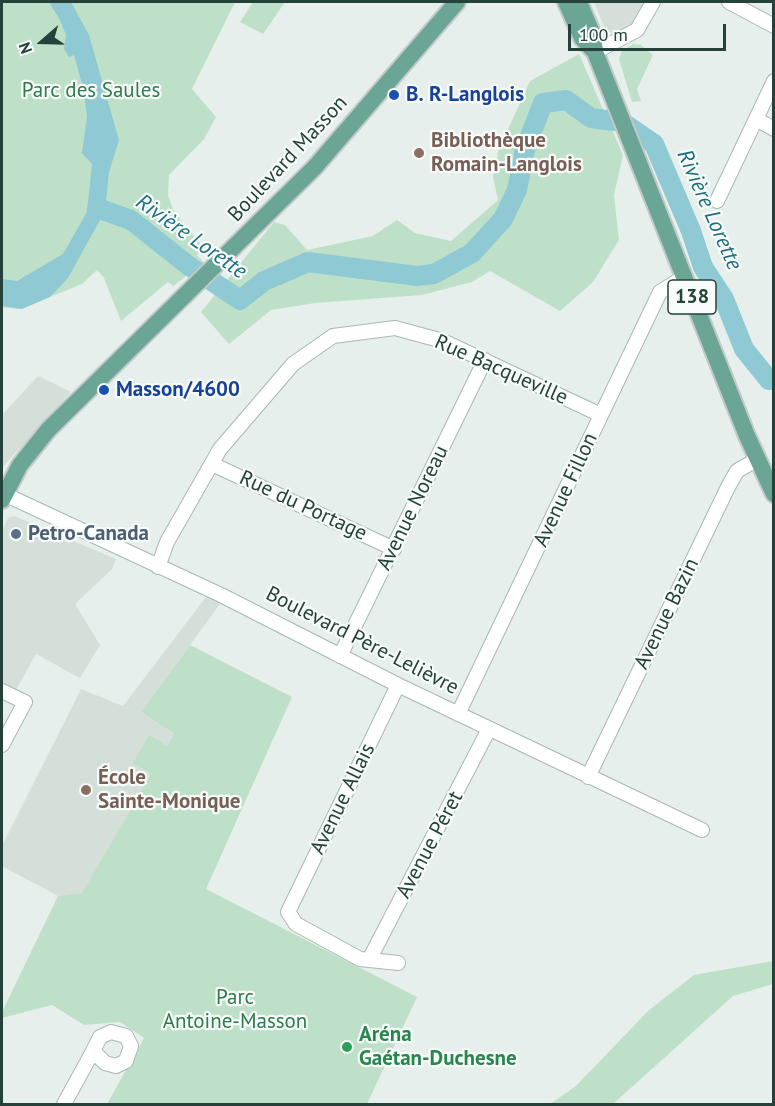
<!DOCTYPE html>
<html>
<head>
<meta charset="utf-8">
<style>
  body { margin:0 }
  #map { position:relative; width:775px; height:1106px; overflow:hidden; background:#e6efeb; font-family:"PT Sans",sans-serif }
  canvas { display:block }
  .frame { position:absolute; inset:0; border:3px solid #24423a; pointer-events:none }
  .north { position:absolute; left:12px; top:12px; width:60px; height:60px; -webkit-text-stroke:4px #f7fbf9; paint-order:stroke; rotate:250deg; font-size:16px; font-weight:700; line-height:24px; text-align:center; color:#24423a }
  .north::after { content:''; display:block; margin:auto; width:21px; height:27px; background:#24423a; clip-path:polygon(50% 0,100% 100%,50% 72%,0 100%) }
  .scale { position:absolute; left:568px; top:24px; width:158px; height:27px; box-sizing:border-box; border:3px solid #24423a; border-top:0; padding-left:8px; font-size:18px; line-height:21px; white-space:nowrap; color:#24423a; -webkit-text-stroke:4px #f7fbf9; paint-order:stroke }
</style>
</head>
<body>
<div id="map">
<canvas width="775" height="1106"></canvas>
<div class="frame"></div>
<div class="north">N</div>
<div class="scale">100 m</div>
</div>
<script>
const ctx = document.querySelector('canvas').getContext('2d');
ctx.lineJoin = 'round';
function fill(path, color) { ctx.fillStyle = color; ctx.fill(path, 'evenodd'); }
const shape = rows => new Path2D(rows.map(r => 'M' + r).join(''));
function stroke(path, color, width, dash) { ctx.strokeStyle = color; ctx.lineWidth = width; ctx.lineCap = dash ? 'butt' : 'round'; ctx.setLineDash(dash || []); ctx.stroke(path); }
function drawText(font, color, halo, rows, align = 'center') {
  ctx.font = font + ' "PT Sans",sans-serif'; ctx.lineWidth = 4.5; ctx.setLineDash([]); ctx.textBaseline = 'middle'; ctx.strokeStyle = halo; ctx.fillStyle = color; for (const [text, x, y, turn = 0] of rows) {
    ctx.save(); ctx.translate(x, y); ctx.rotate((+turn || 0) * Math.PI / 180); ctx.textAlign = isNaN(turn) ? turn : align; if (halo) ctx.strokeText(text, 0, 0); ctx.fillText(text, 0, 0); ctx.restore();
  }
}
fill(shape([
  [594,2,648,2,643,12,621,39,605,29],
  [38,376,71,392,2,468,2,415],
  [14,516,116,559,112,569,75,604,100,645,80,678,36,654,16,690,2,682,2,530,8,518],
  [206,597,222,601,141,712,174,734,82,894,58,896,2,866,2,846,81,689,123,706]
]), '#d4dfda');
fill(shape([
  [2,2,235,2,192,89,216,117,204,139,169,175,168,195,174,212,204,248,197,255,204,263,173,286,168,282,121,321,104,278,97,270,82,284,50,297,57,288,18,309,2,307],
  [253,2,285,2,263,34,240,22],
  [633,44,641,45,653,55,637,89,641,101,632,102,619,59,622,51],
  [579,54,623,155,614,195,619,240,593,282,560,311,490,271,472,282,422,295,315,303,271,310,229,344,201,312,274,222,285,225,307,250,373,236,397,220,415,233,451,241,498,200,493,177,499,149,530,81],
  [190,645,292,697,206,889,417,997,367,1104,107,1104,144,1038,120,1022,84,1025,52,1005,2,1018,2,1012,58,896,82,893,151,774,133,763,149,735,167,746,174,734,141,712],
  [773,961,773,984,733,996,613,1104,550,1104,576,1086,648,1011,694,975]
]), '#bfe0c8');
fill(shape([
  [49,2,71,2,89,35,119,140,109,172,105,211,68,278,50,297,22,309,2,306,2,279,17,281,63,254,87,212,92,164,82,153,87,117,84,91,74,55,69,57,64,49,66,35,60,20]
]), '#8ec9d4');
stroke(shape([
  [97,208,131,220,189,266,240,300,264,281,308,262,417,276,434,274,472,253,503,219,517,190,525,149,543,103,566,100,591,118,622,122,654,144,691,231,703,267,724,299,744,349,769,380,774,379]
]), '#8ec9d4', 20);
const minor = shape([
  [729,2,774,26],
  [595,52,637,30,653,2],
  [756,119,774,129],
  [717,201,774,81],
  [212,464,394,549],
  [4,494,221,595,398,685,702,830],
  [158,567,167,542,220,449,293,364,333,336,395,328,443,341,601,415],
  [340,656,485,360],
  [2,691,25,702,2,745],
  [458,714,660,292,684,277],
  [588,777,728,487,737,471,756,460],
  [369,960,489,729],
  [398,963,360,959,296,924,288,912,398,685],
  [111,1032,126,1036,131,1046,126,1061,116,1066,105,1063,93,1051,100,1037,111,1032],
  [64,1104,93,1051]
]);
const major = shape([
  [566,2,582,38,592,49],
  [579,2,593,35,595,52,747,436,774,494],
  [2,500,20,465,48,430,315,167,457,2]
]);
stroke(minor, '#a8b8b2', 16);
stroke(major, '#c2cac8', 20);
stroke(minor, '#fff', 14);
stroke(major, '#6aa596', 16);
for (const [x, y, r, color] of [
  [394,95,6,"#1a4fb4"],
  [419,153,6,"#8d6e63"],
  [104,390,6,"#1a4fb4"],
  [16,534,6,"#5c6f8a"],
  [86,790,6,"#8d6e63"],
  [347,1047,6,"#2e9e5b"]
]) { const dot = new Path2D(); dot.arc(x, y, r, 0, 2 * Math.PI); ctx.fillStyle = color; ctx.fill(dot); stroke(dot, '#f7fbf9', 2); }
for (const [x, y, w] of [
  [692,297,48]
]) { const box = new Path2D(); box.roundRect(x - w / 2, y - 17, w, 34, 4.5); ctx.fillStyle = '#f7fbf9'; ctx.fill(box); stroke(box, '#24423a', 1.5); }
drawText('bold 20px', '#24423a', null, [
  ["138",692,297]
]);
drawText('21px', '#2d7a4b', '#f7fbf9', [
  ["Parc des Saules",91,91],
  ["Parc",235,998],
  ["Antoine-Masson",235,1022]
]);
drawText('bold 21px', '#164399', '#f7fbf9', [
  ["B. R-Langlois",406,95],
  ["Masson/4600",116,390]
], 'left');
drawText('bold 21px', '#785e54', '#f7fbf9', [
  ["Bibliothèque",431,141],
  ["Romain-Langlois",431,165],
  ["École",98,778],
  ["Sainte-Monique",98,802]
], 'left');
drawText('21px', '#24423a', '#f7fbf9', [
  ["Boulevard Masson",288,159,-47],
  ["Rue Bacqueville",501,370,24],
  ["Avenue Fillon",566,490,-65],
  ["Rue du Portage",303,506,25],
  ["Avenue Noreau",413,508,-64],
  ["Avenue Bazin",667,614,-64],
  ["Boulevard Père-Lelièvre",362,641,27],
  ["Avenue Allais",343,799,-64],
  ["Avenue Péret",430,845,-62]
]);
drawText('bold 21px', '#4e5e75', '#f7fbf9', [
  ["Petro-Canada",28,534]
], 'left');
drawText('bold 21px', '#27864d', '#f7fbf9', [
  ["Aréna",359,1035],
  ["Gaétan-Duchesne",359,1059]
], 'left');
drawText('italic 22px', '#1c6f80', '#f7fbf9', [
  ["Rivière Lorette",709,210,66],
  ["Rivière Lorette",191,237,35]
]);
</script>
</body>
</html>
